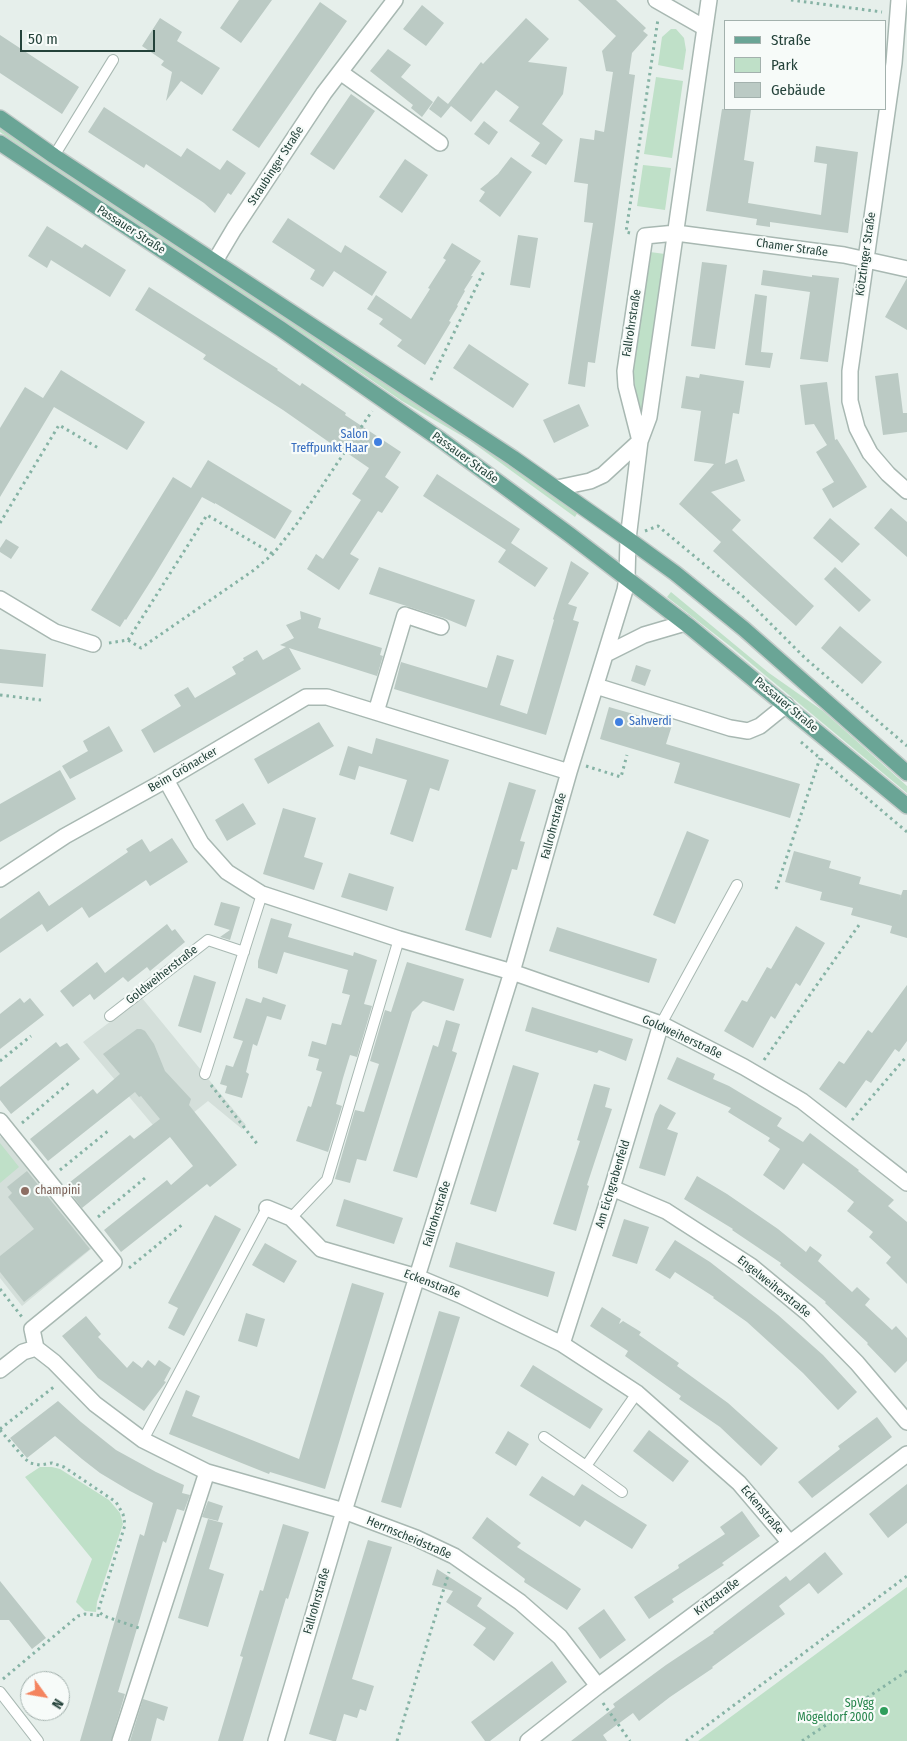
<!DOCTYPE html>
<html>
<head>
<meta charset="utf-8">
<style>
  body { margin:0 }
  #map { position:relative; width:907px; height:1741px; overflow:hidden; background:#e6efeb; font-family:"Fira Sans Condensed",sans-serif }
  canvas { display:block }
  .legend { position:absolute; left:724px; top:20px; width:162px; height:90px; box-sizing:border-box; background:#f7fbf9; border:1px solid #a3b1ad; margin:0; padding:6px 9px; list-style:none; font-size:15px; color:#24423a }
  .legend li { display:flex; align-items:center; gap:10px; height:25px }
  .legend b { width:25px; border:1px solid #a3b1ad }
  .north { position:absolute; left:20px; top:1671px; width:50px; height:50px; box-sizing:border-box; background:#f7fbf9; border:1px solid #a3b1ad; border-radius:50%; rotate:122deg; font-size:14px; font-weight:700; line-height:20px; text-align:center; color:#24423a }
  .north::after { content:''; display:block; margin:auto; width:18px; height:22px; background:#f4845f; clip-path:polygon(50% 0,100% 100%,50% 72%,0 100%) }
  .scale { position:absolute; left:20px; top:30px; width:135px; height:22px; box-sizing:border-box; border:2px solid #24423a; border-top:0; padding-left:6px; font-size:15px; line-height:18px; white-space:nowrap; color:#24423a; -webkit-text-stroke:4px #f7fbf9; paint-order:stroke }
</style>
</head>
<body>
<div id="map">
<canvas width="907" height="1741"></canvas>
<ul class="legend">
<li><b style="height:6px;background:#6aa596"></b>Straße</li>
<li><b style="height:14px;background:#bfe0c8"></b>Park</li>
<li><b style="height:14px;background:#bbcac4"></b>Gebäude</li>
</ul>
<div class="north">N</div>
<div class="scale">50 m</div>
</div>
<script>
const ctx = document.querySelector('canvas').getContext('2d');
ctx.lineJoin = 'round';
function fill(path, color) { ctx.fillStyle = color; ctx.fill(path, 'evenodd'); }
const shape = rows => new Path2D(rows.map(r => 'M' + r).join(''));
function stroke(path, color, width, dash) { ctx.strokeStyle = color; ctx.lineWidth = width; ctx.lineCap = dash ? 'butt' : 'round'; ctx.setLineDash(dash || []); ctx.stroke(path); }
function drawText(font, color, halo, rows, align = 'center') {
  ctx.font = font + ' "Fira Sans Condensed",sans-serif'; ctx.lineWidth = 4.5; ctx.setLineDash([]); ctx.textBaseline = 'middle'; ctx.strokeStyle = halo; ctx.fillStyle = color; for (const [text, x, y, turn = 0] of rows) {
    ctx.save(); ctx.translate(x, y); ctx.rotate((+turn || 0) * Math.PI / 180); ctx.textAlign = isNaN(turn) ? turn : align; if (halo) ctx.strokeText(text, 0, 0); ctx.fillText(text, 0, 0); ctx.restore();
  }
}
fill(shape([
  [142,998,246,1125,242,1129,208,1101,163,1137,83,1042],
  [3,1134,96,1245,22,1306,0,1278,0,1137]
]), '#d4dfda');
fill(shape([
  [671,29,676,29,684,38,686,50,683,70,658,65,662,37],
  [656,77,683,81,672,158,644,154],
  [0,125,507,462,578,512,575,517,469,440,402,401,319,344,47,165,0,132],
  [643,165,671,168,665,210,637,206],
  [650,252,665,254,645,393,642,409,639,408,633,373],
  [671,592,769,673,823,711,907,786,907,793,730,646,667,597],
  [0,1143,19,1167,0,1183],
  [40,1467,52,1467,60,1469,109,1500,120,1513,123,1524,97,1602,96,1612,85,1611,76,1602,92,1559,25,1477],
  [907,1587,907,1741,698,1741]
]), '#bfe0c8');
fill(shape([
  [239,0,272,0,241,43,220,28],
  [578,0,616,0,646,28,643,31,648,35,632,53,629,74,635,75,614,232,595,363,588,362,585,387,568,384,593,223,584,222,588,184,574,182,580,138,594,140,595,130,604,132,613,72,606,71,602,51,616,36],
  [320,2,347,21,259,148,232,130],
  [422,5,444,23,426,46,403,29],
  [160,18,182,32,177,41,220,68,202,95,181,81,166,101,172,72,161,65,164,61,142,46],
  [526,18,549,39,528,62,567,67,563,94,542,124,563,140,546,165,531,156,540,143,509,121,519,107,496,90,471,122,451,106,441,118,429,109,438,96,448,104,481,62,483,64],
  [0,35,79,87,62,114,0,73],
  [388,49,411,65,401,77,433,102,422,117,411,108,413,105,370,71],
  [351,94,375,111,334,170,310,154],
  [104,107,181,157,187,148,220,170,227,160,246,173,231,195,228,193,215,213,204,203,146,164,144,168,88,132],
  [722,109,751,109,744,160,754,162,748,203,821,215,827,164,814,162,816,146,858,152,848,233,770,222,770,227,756,225,757,219,706,211],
  [484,121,498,132,489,145,474,134],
  [511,157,532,172,500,217,479,201,485,192,480,189,498,174],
  [405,159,428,175,402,213,379,197],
  [288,218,341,253,345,245,387,272,372,296,334,271,323,287,310,279,315,270,272,242],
  [47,226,82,248,85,244,126,270,110,297,51,260,47,268,28,256],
  [518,235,538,238,530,288,510,285],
  [452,243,481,261,471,276,473,276,464,290,465,291,457,305,458,306,449,321,451,322,425,365,397,346,402,340,379,324,383,319,367,309,376,295,411,319,430,289,428,288,446,260,443,258],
  [702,262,727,265,715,349,691,346],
  [763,270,812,277,812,275,839,278,828,362,800,359,810,292,761,285],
  [907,278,907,330,885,317],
  [149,287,278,369,277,370,300,386,302,383,346,413,345,415,401,452,385,477,399,487,382,513,378,511,350,554,359,559,339,590,307,569,316,554,323,559,361,500,352,494,369,468,337,446,336,447,283,410,203,359,206,355,135,310],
  [755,294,767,296,761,352,773,353,770,368,745,365],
  [469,344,529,384,513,408,453,368],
  [61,370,145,422,127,450,54,407,0,497,0,428,25,387,43,398],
  [898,373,903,413,907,413,907,432,883,435,875,376],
  [700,374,744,381,739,414,733,413,725,464,737,459,745,481,711,492,741,520,732,530,814,606,796,626,713,551,721,542,679,504,714,464,694,461,701,411,681,408,686,376,699,378],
  [827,382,835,440,837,439,867,487,833,508,822,489,834,482,816,452,827,445,814,424,805,425,800,385],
  [579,404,589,426,554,443,543,420],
  [208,460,292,511,275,539,215,503,215,504,202,497,154,576,126,620,125,619,120,627,91,610,173,477,191,488],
  [437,474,520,529,511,543,548,568,535,587,498,562,506,550,423,496],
  [891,508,907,522,907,557,874,528],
  [830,518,860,544,842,563,813,538],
  [6,539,19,547,11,559,0,552,0,548],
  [571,561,589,573,568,604,577,607,573,620,579,622,546,735,394,689,401,662,487,688,497,655,514,660,500,705,527,714,554,620,553,619],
  [379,567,475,600,466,627,444,618,369,594],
  [835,567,871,600,859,612,824,579],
  [300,611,321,618,318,628,382,648,380,655,383,656,377,676,289,648,301,669,154,753,141,730,181,706,174,695,188,687,195,698,236,674,232,667,244,660,243,658,257,650,263,660,286,647,280,645,294,638,286,625,301,619],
  [840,626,882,662,862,684,821,648],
  [0,649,46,654,43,687,0,683],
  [636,665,651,670,645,686,631,681],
  [609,707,672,725,666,744,800,784,790,818,674,783,680,763,600,739],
  [319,722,334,746,268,784,254,759],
  [109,726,123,751,70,779,62,766,88,751,83,741],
  [376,738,449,760,439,791,430,788,413,842,390,834,407,780,359,766,355,780,339,775,348,746,372,754],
  [60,770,76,799,0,842,0,804],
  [509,782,536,790,520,841,525,842,522,852,517,870,512,869,491,938,465,930],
  [243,803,256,824,227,841,215,820],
  [283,808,316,818,304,857,323,863,314,890,263,874],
  [687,831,709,840,675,924,653,915],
  [172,838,188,862,150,886,146,880,89,918,82,907,47,932,42,924,0,953,0,919,39,891,49,906,128,852,126,849,142,839,150,852],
  [794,851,831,861,829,868,861,877,859,884,901,895,899,901,903,890,907,890,907,938,890,933,892,926,851,915,853,908,820,900,822,892,785,882],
  [349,873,394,887,387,911,341,897],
  [221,902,240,907,230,940,220,937,230,930,214,925],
  [271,918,292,924,288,937,353,956,354,952,377,960,364,1004,372,1006,357,1057,350,1055,343,1078,336,1104,342,1106,328,1152,296,1141,308,1106,311,1107,322,1072,316,1070,319,1059,308,1056,312,1041,326,1045,332,1023,341,1025,350,995,342,993,348,970,284,952,277,974,258,968,258,961],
  [167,924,172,931,175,929,185,942,150,971,147,967,128,982,123,977,94,1000,90,994,73,1007,60,991,97,962,105,973],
  [796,926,825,943,800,986,796,983,775,1019,771,1016,753,1048,724,1031,742,1000,747,1002,767,967,771,969],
  [557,927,657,959,649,983,549,951],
  [407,962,464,979,454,1011,423,1001,412,1012,366,1161,357,1159,350,1183,335,1179,355,1110,364,1112,379,1064,370,1061,385,1010,391,1012],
  [194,975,216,982,201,1033,178,1026],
  [907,985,907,1041,899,1052,895,1049,871,1083,866,1080,846,1108,819,1089,839,1061,844,1064,868,1030,872,1033],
  [263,997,286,1005,281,1020,267,1016,257,1046,253,1044,246,1072,249,1074,242,1098,225,1093,227,1086,220,1084,226,1065,233,1067,243,1041,233,1038,246,998,261,1003],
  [20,998,24,1003,30,998,44,1015,0,1049,0,1014],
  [532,1007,633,1039,626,1061,599,1050,597,1053,525,1031],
  [446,1020,460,1024,452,1051,457,1053,417,1178,393,1171,433,1045,438,1047],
  [137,1029,141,1029,145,1031,154,1044,165,1071,191,1099,189,1105,237,1165,210,1187,207,1184,121,1252,104,1230,167,1180,171,1185,193,1166,170,1137,82,1208,65,1186,130,1135,134,1139,160,1119,141,1096,139,1097,135,1092,48,1161,30,1139,93,1089,97,1094,120,1074,103,1054],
  [56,1042,60,1047,67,1043,80,1059,11,1114,0,1100,0,1087],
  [677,1057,715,1074,713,1079,729,1086,782,1118,777,1126,803,1142,810,1133,859,1170,858,1171,894,1200,888,1206,907,1222,907,1284,886,1263,891,1257,869,1237,873,1232,847,1211,854,1202,835,1187,803,1163,784,1190,763,1175,780,1149,768,1141,770,1138,728,1112,731,1108,667,1079],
  [513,1065,539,1073,496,1212,470,1204],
  [594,1084,610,1088,605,1107,612,1109,587,1185,589,1186,576,1231,553,1224,580,1141,577,1140],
  [660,1104,676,1113,667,1129,678,1133,665,1176,639,1168,655,1114],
  [27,1171,90,1249,24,1302,0,1272,0,1256,34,1229,8,1197,12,1193,7,1187],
  [697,1176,727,1194,778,1229,806,1252,810,1246,822,1255,818,1261,852,1292,857,1287,870,1299,865,1305,892,1330,896,1326,907,1338,907,1361,895,1373,867,1344,868,1343,825,1303,826,1302,780,1265,781,1263,732,1230,733,1229,684,1199],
  [344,1199,403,1218,394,1244,336,1226],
  [215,1215,241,1229,184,1336,168,1328,178,1308,168,1303],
  [624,1219,649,1227,637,1264,612,1256],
  [675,1240,710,1262,778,1315,823,1355,857,1392,838,1410,803,1373,747,1322,713,1298,714,1297,675,1272,670,1279,655,1270],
  [456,1242,555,1272,548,1297,449,1267],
  [265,1243,297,1261,284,1283,252,1265],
  [352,1283,384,1293,325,1489,270,1472,269,1474,169,1434,186,1390,200,1396,192,1416,299,1459],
  [602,1307,621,1319,619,1324,623,1321,641,1332,639,1335,679,1363,677,1366,728,1403,778,1448,761,1466,720,1427,679,1399,681,1396,625,1356,628,1351,590,1326],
  [439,1311,460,1317,401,1508,381,1502],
  [246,1313,265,1319,257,1347,238,1341],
  [86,1316,101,1334,98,1337,127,1368,133,1361,142,1368,148,1360,155,1366,159,1360,171,1368,164,1381,166,1382,144,1411,98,1378,62,1336],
  [533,1365,603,1409,590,1429,520,1386],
  [58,1401,81,1422,116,1450,156,1472,184,1485,182,1493,190,1495,184,1511,177,1509,166,1543,163,1541,118,1692,125,1694,111,1741,80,1741,140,1534,144,1536,153,1503,130,1491,100,1473,82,1459,55,1436,27,1458,10,1438],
  [877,1417,892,1437,812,1498,798,1482,840,1449,838,1446],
  [649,1430,689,1461,673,1482,633,1451],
  [508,1431,529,1444,516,1466,495,1453],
  [542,1476,574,1496,582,1484,647,1525,632,1549,585,1520,580,1527,529,1495],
  [907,1484,907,1523,888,1538,869,1514],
  [208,1501,223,1506,218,1521,202,1517],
  [742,1511,760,1536,722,1563,724,1565,672,1599,674,1602,649,1619,634,1597,679,1568,678,1565,725,1534,720,1527],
  [487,1517,521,1543,517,1547,581,1589,567,1610,524,1582,525,1579,472,1538],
  [208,1519,223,1523,209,1569,224,1574,208,1627,178,1618],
  [283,1524,309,1532,288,1599,286,1598,243,1741,218,1741,243,1657,240,1656,260,1590,263,1591],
  [368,1540,392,1547,352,1679,374,1686,366,1711,360,1709,357,1718,344,1714,336,1741,333,1741,309,1734],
  [825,1552,843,1574,818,1594,809,1583,779,1606,785,1614,771,1624,712,1667,713,1668,670,1697,639,1721,633,1713,603,1735,607,1741,571,1741,615,1707,613,1704,666,1665,714,1633,713,1632,786,1576,790,1581],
  [437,1569,482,1598,477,1606,514,1633,494,1661,473,1645,486,1628,446,1602,453,1591,432,1585],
  [0,1581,46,1638,32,1649,9,1620,0,1620],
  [604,1609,626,1640,600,1659,578,1628],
  [552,1661,567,1682,490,1741,485,1741,471,1722],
  [143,1699,168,1707,164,1721,157,1718,151,1741,130,1741]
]), '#bbcac4');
const lane = shape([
  [54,156,113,60],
  [110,1016,208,940,244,952],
  [661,1024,737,885],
  [205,1074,262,894],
  [291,1218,327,1180,399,939],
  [544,1437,586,1466,637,1393],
  [143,1440,267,1208],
  [586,1466,622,1492],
  [0,1692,38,1741]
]);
const street = shape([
  [656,0,705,28],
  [899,0,894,63,850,371,850,401,857,428,870,453,888,474,907,491],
  [340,72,440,143],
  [215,261,234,229,324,93,395,0],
  [557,488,590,481,603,475,640,441,626,386,625,371,645,236,676,233,844,255,907,269],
  [0,599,55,632,93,644],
  [606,654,644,635,685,623],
  [596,686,730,728,748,731,760,726,786,705],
  [376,712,405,615,441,627],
  [166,780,201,843,227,872,262,894,399,939,512,972,661,1024,744,1067,802,1101,907,1183],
  [0,879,65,836,166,780,306,697,327,697,569,772],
  [0,1121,114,1262,32,1329,36,1348],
  [612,1188,666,1211,751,1266,809,1314,857,1363,907,1422],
  [267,1208,291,1218,321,1249,417,1277,460,1295,562,1344,637,1393,739,1483,790,1543],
  [562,1344,612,1188,661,1024],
  [0,1370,23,1352,36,1348,54,1362,95,1404,143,1440,207,1472,344,1511,416,1538,454,1556,520,1602,560,1637,598,1686],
  [120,1741,207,1472],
  [276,1741,344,1511,512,972,569,772,625,590,627,578,628,539,640,441,649,417,709,0],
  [528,1741,598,1686,790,1543,907,1454]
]);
const primary = shape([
  [0,118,54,156,513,458,628,539,675,573,744,629,907,773],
  [0,143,281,329,441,440,570,535,690,627,907,806]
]);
stroke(lane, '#a8b8b2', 12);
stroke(street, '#a8b8b2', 18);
stroke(primary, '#c2cac8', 18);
stroke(shape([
  [791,0,882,12],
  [630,233,626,232,658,19],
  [431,380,484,271],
  [0,523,59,425,100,449],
  [645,531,658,526,746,599,805,658,907,746],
  [128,640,207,515,273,554],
  [109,643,128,640,141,648,254,570,273,554,296,525,372,411],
  [0,695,41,700],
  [801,742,907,832],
  [586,766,621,777,627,755],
  [776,889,820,758],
  [764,1060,859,925],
  [0,1061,31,1036],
  [211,1085,258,1145],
  [852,1120,907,1056],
  [22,1123,69,1083],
  [60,1170,108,1131],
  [98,1217,145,1178],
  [129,1268,183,1224],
  [0,1289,22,1317],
  [0,1429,55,1386],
  [0,1430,24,1458,30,1463,40,1465,52,1463,64,1467,116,1502,123,1514,125,1525,99,1608,99,1612,104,1616,139,1628],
  [3,1679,78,1616,85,1614,103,1616],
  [603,1703,630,1741],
  [397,1741,449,1572],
  [686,1741,907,1576],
  [802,1741,907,1671]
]), '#86b3a5', 3, [2.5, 4]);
stroke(lane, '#fff', 10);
stroke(street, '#fff', 15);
stroke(primary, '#6aa596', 15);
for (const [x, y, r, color] of [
  [378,442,5,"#3f7fe0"],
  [619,722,5,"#3f7fe0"],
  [25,1191,5,"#8d6e63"],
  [884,1711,5,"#2e9e5b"]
]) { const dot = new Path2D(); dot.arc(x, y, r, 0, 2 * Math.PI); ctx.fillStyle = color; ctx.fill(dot); stroke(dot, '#f7fbf9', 2); }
drawText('12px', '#24423a', '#f7fbf9', [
  ["Straubinger Straße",276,166,-57],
  ["Passauer Straße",131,230,33],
  ["Chamer Straße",792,248,8],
  ["Kötztinger Straße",866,254,-82],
  ["Fallrohrstraße",632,323,-81],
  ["Passauer Straße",465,458,36],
  ["Passauer Straße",786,705,40],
  ["Beim Grönacker",183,770,-30],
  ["Fallrohrstraße",554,826,-75],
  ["Goldweiherstraße",162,975,-38],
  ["Goldweiherstraße",682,1037,25],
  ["Am Eichgrabenfeld",613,1184,-73],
  ["Fallrohrstraße",437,1214,-73],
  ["Eckenstraße",432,1284,21],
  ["Engelweiherstraße",774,1287,39],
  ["Eckenstraße",762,1510,50],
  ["Herrnscheidstraße",409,1538,23],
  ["Kritzstraße",717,1597,-37],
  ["Fallrohrstraße",317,1601,-74]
]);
drawText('12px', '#366cbe', '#f7fbf9', [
  ["Salon",368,435],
  ["Treffpunkt Haar",368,449],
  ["Sahverdi",629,722,"left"]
], 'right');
drawText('12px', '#785e54', '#f7fbf9', [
  ["champini",35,1191]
], 'left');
drawText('12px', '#27864d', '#f7fbf9', [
  ["SpVgg",874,1704],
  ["Mögeldorf 2000",874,1718]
], 'right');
</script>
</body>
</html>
